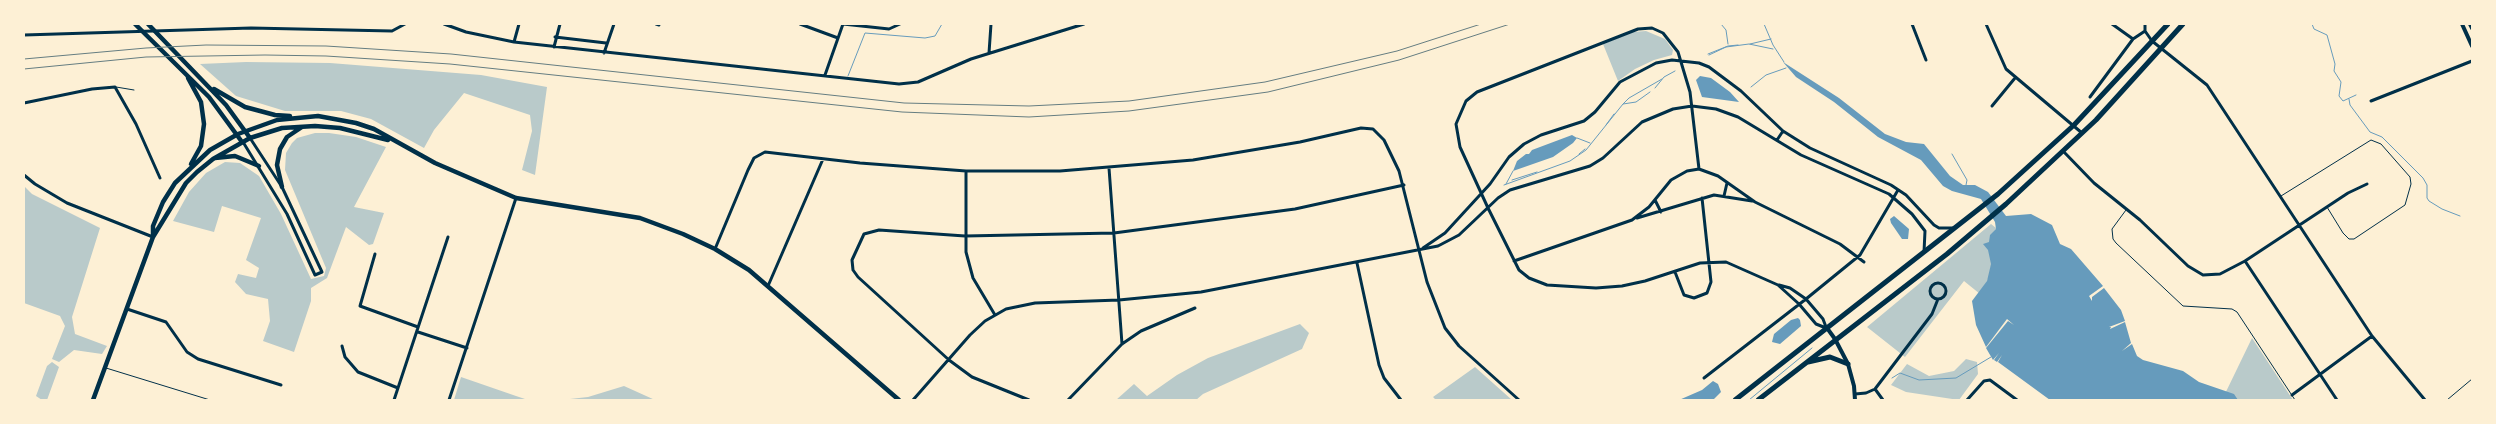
<!DOCTYPE html>
<html>
<head>
<meta charset="utf-8">
<style>
  body { margin:0 }
  #map { position:relative; width:2496px; height:424px; overflow:hidden; background:#fdf0d5; font-family:"DM Sans",sans-serif }
  canvas { display:block }
  .frame { position:absolute; inset:0; border:25px solid #fdf0d5; pointer-events:none }
</style>
</head>
<body>
<div id="map">
<canvas width="2496" height="424"></canvas>
<div class="frame"></div>
</div>
<script>
const ctx = document.querySelector('canvas').getContext('2d');
ctx.lineJoin = 'round';
function fill(path, color) { ctx.fillStyle = color; ctx.fill(path, 'evenodd'); }
const shape = rows => new Path2D(rows.map(r => 'M' + r).join(''));
function stroke(path, color, width, dash) { ctx.strokeStyle = color; ctx.lineWidth = width; ctx.lineCap = dash ? 'butt' : 'round'; ctx.setLineDash(dash || []); ctx.stroke(path); }
fill(shape([
  [1646,31,1665,39,1673,50,1672,55,1654,60,1635,69,1618,81,1603,44,1633,32],
  [246,62,330,63,393,68,481,75,547,87,535,175,522,170,532,131,530,115,464,93,434,130,424,148,371,119,341,111,285,111,236,96,200,64],
  [315,133,329,133,356,137,386,147,354,207,384,213,373,244,369,245,346,227,327,278,311,288,311,301,294,352,263,341,270,321,268,299,246,294,235,282,238,274,256,278,259,268,246,260,261,218,222,206,214,232,173,221,189,192,206,173,225,162,240,163,259,176,281,214,311,279,324,276,326,268,285,170,286,153,292,143,297,138],
  [24,186,32,194,100,228,72,317,75,334,107,346,102,354,74,350,59,362,52,359,65,326,60,316,24,303],
  [1991,224,1996,228,1990,274,1983,291,1980,294,1964,281,1905,357,1867,327],
  [1300,324,1309,333,1302,349,1203,394,1196,400,1116,400,1134,384,1147,396,1177,375,1208,358],
  [2252,338,2293,400,2222,400],
  [1966,359,1977,362,1978,374,1959,400,1906,392,1891,385,1907,364,1929,376,1954,371],
  [52,362,59,367,47,400,42,400,36,396,47,366],
  [1475,367,1512,400,1436,400,1433,397],
  [461,377,516,396,528,400,454,400],
  [624,386,655,400,561,400,588,397]
]), '#b9caca');
fill(shape([
  [1783,62,1839,98,1885,134,1906,142,1924,144,1950,176,1963,185,1975,185,1988,192,2006,216,2031,214,2052,225,2060,244,2071,249,2103,286,2089,296,2092,301,2092,297,2104,288,2121,310,2125,321,2109,327,2111,327,2110,329,2125,322,2131,343,2122,351,2132,344,2137,356,2143,360,2183,371,2199,382,2234,394,2238,400,2050,400,1998,362,2002,355,1997,362,1994,360,1999,353,1993,360,1986,348,2008,321,2014,325,2007,319,1986,347,1976,325,1972,301,1987,281,1991,264,1988,250,1983,244,1989,242,1990,235,1996,229,1995,222,1981,199,1952,191,1943,186,1921,160,1878,137,1834,102,1796,77],
  [1700,76,1711,78,1730,92,1739,102,1702,97,1696,80],
  [1572,135,1577,138,1573,143,1553,157,1513,171,1517,161,1526,154,1529,154,1532,150],
  [1894,216,1909,229,1908,239,1902,239,1891,223,1890,219],
  [1798,318,1800,320,1801,326,1780,344,1772,342,1774,334,1791,320],
  [1713,381,1718,384,1721,392,1713,400,1679,400,1702,390]
]), '#669bbc');
stroke(shape([
  [1721,24,1726,30,1728,44],
  [1764,24,1773,45,1784,62],
  [2312,24,2314,29,2327,35,2335,64,2334,71,2341,82,2339,96,2343,101,2356,95],
  [1750,44,1771,39],
  [1708,54,1728,46,1738,45],
  [1709,55,1726,47,1749,44,1773,49],
  [848,76,865,33,925,38,935,36,942,24],
  [1751,87,1766,75,1786,68],
  [1655,88,1664,77,1675,71],
  [2349,99,2350,105,2370,132,2382,137,2423,178,2427,185,2427,198,2429,201,2442,209,2460,216],
  [1623,104,1629,98,1662,79],
  [1606,125,1614,114],
  [1577,138,1590,143],
  [1579,154,1585,149],
  [1952,154,1967,180,1966,185],
  [1512,180,1537,172],
  [1506,184,1513,171],
  [1504,185,1570,161,1586,150,1623,104,1636,102,1650,92],
  [1892,378,1900,373,1919,380,1956,378,1991,357],
  [1749,400,1812,348]
]), '#669bbc', 1);
stroke(shape([
  [116,87,134,90],
  [2281,196,2371,140,2381,144,2410,177,2411,184,2405,205,2354,239,2349,239,2343,233,2327,207],
  [2126,210,2112,229,2113,239,2116,243,2183,306,2232,309,2237,312,2295,400],
  [106,368,210,400],
  [2447,400,2472,379]
]), '#003049', 1);
stroke(shape([
  [444,24,466,32,514,42,899,84,918,82,971,59,1084,24],
  [656,24,659,25],
  [800,24,838,38],
  [843,24,889,29,900,24],
  [1912,24,1926,60],
  [1986,24,2006,69,2082,133],
  [2112,24,2133,39],
  [2145,24,2145,31,2152,41,2207,85,2372,336,2425,400],
  [24,35,251,28,392,31,405,24],
  [555,37,606,43],
  [514,42,519,24],
  [554,47,560,24],
  [604,53,614,24],
  [989,53,991,24],
  [825,75,843,24],
  [2090,97,2133,39,2145,31],
  [2371,101,2472,61],
  [24,103,92,89,115,87,136,124,160,178],
  [1992,106,2015,78],
  [1777,140,1783,131],
  [243,142,287,214,315,275,322,272,282,187,250,138],
  [2063,151,2094,183,2140,220,2188,266,2203,275,2220,274,2245,261,2348,193,2367,184],
  [1109,168,1122,344],
  [1699,169,1690,92,1678,52,1663,33,1652,28,1638,29,1477,92,1466,101,1456,124,1460,147,1488,208,1519,270,1529,278,1547,285,1596,288,1622,286,1645,281,1700,263,1726,262,1778,285,1799,304,1816,324,1826,328],
  [966,171,966,252,973,278,995,315],
  [24,175,35,184,67,203,153,237],
  [1724,196,1727,183],
  [1655,200,1661,212],
  [1637,218,1714,195,1752,201],
  [1423,248,1445,233,1490,184,1509,157,1524,144,1541,135,1584,121,1595,112,1620,82,1656,63,1672,60,1699,63,1709,67,1741,91,1783,131,1810,148,1891,185,1906,195,1934,225,1939,228,1954,228],
  [715,249,748,170,754,158,765,152,860,163,966,171,1060,171,1193,160,1300,142,1361,128,1373,129,1384,140,1399,171,1427,282,1445,328,1459,346,1519,400],
  [375,254,360,306,418,327],
  [1514,261,1632,220,1649,207,1671,180,1687,171,1699,169,1718,176,1755,202,1840,244,1864,262],
  [2245,261,2337,400],
  [1357,263,1379,365,1384,378,1401,400],
  [1675,272,1684,295,1694,298,1707,293,1711,282,1702,198],
  '1930 291a8 8 0 1 1 16 0a8 8 0 1 1-16 0Z',
  [1779,285,1790,288,1806,299,1823,319,1826,327],
  [768,286,823,159],
  [127,309,166,322,187,352,198,359,281,385],
  [418,332,467,348],
  [342,346,345,357,358,372,398,388],
  [1704,378,1806,299,1860,255,1898,190],
  [1875,389,1883,400],
  [1855,394,1866,393,1875,389,1932,314,1938,299],
  [2292,395,2372,336],
  [394,400,448,237],
  [449,400,516,198],
  [913,400,970,335,985,321,1006,309,1035,303,1119,300,1201,292,1438,246,1459,235,1498,198,1510,190,1590,166,1603,158,1642,122,1673,109,1692,106,1716,109,1738,117,1801,155,1889,194,1912,214,1925,231,1924,252],
  [1029,400,972,377,949,360,858,277,853,270,852,260,864,234,879,230,965,236,1114,233,1295,209,1404,185],
  [1068,400,1122,344,1141,331,1195,308],
  [1967,400,1984,381,1990,380,2017,400]
]), '#003049', 3);
stroke(shape([
  [2462,24,2472,46],
  [2470,24,2472,28],
  [1827,328,1835,339,1848,364,1854,386,1855,400]
]), '#003049', 4);
stroke(shape([
  [135,24,209,97,242,142],
  [148,24,226,105,250,138],
  [188,78,201,102,204,124,201,146,191,164],
  [214,89,245,107,275,115,290,116],
  [215,158,235,156,259,166],
  [282,187,277,165,280,149,287,137,302,127],
  [153,237,186,183,197,172,213,159,250,138,282,128,315,126,340,128,388,140],
  [93,400,153,237,153,226,163,202,175,183,210,150,238,134,277,120,318,116,356,123,374,129,435,163,516,198,640,218,683,234,715,249,749,270,899,400]
]), '#003049', 4.5);
stroke(shape([
  [1808,362,1830,357,1848,364],
  [1735,400,1998,194,2074,125,2168,24],
  [1758,400,1947,254,2006,204,2096,120,2183,24]
]), '#003049', 5);
stroke(shape([
  [24,59,146,48,206,45,326,46,451,54,904,103,1029,106,1129,101,1265,82,1397,51,1481,24],
  [24,69,146,57,265,55,326,56,450,64,902,112,1029,117,1129,111,1268,92,1399,60,1510,24]
]), '#657d81', 1);
</script>
</body>
</html>
